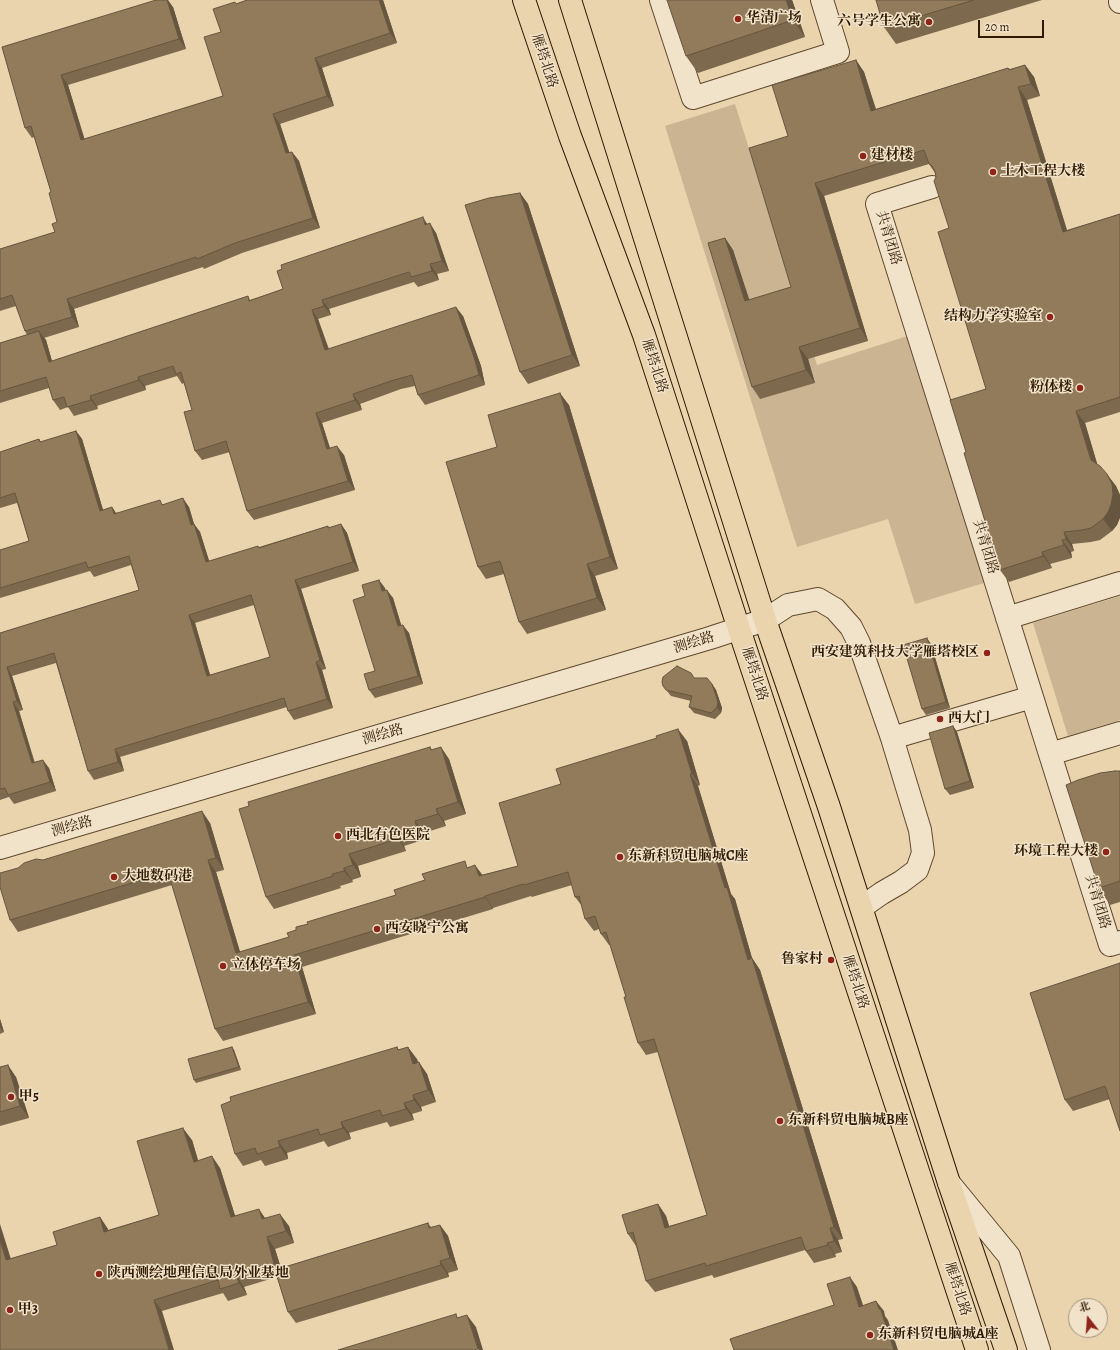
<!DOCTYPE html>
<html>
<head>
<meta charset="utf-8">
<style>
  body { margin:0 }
  #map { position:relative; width:1120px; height:1350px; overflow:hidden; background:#e9d4ae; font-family:Alegreya,"Noto Serif SC",serif }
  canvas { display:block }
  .north { position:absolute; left:1068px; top:1298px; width:40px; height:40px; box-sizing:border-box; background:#f1e3ca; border:1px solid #a4937a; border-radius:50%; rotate:343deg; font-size:11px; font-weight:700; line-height:16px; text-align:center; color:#311a02 }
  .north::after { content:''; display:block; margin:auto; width:14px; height:18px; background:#8f2418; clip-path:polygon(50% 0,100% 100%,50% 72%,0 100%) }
  .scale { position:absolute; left:978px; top:20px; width:66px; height:18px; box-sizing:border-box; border:2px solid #311a02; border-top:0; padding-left:5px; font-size:12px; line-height:14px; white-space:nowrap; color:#311a02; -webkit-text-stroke:3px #f1e3ca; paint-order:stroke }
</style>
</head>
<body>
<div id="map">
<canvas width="1120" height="1350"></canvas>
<div class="north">北</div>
<div class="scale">20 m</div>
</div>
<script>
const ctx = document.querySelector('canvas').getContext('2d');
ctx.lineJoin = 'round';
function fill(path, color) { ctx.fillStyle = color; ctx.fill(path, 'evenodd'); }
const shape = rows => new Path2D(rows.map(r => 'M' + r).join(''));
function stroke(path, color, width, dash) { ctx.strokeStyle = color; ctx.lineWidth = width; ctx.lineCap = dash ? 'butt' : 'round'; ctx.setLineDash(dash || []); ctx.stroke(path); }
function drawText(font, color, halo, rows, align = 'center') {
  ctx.font = font + ' Alegreya,"Noto Serif SC",serif'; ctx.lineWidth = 3; ctx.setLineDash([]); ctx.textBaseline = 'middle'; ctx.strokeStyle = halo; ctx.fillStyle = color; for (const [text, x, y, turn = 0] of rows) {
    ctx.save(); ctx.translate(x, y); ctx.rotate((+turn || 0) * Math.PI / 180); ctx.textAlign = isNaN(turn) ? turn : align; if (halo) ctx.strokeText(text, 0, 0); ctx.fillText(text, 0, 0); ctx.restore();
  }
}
fill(shape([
  [735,104,817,365,920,332,997,579,915,604,888,519,797,547,665,126],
  [1120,596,1120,720,1068,736,1033,623]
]), '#cab491');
const minor = shape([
  [661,0,693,98,838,52,822,0],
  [1120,0,1120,2],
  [932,187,877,204,1110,945,1120,942],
  [1007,618,1120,583],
  [892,738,1032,697],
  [1050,754,1120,733],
  [0,848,710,638,765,620,788,605,818,599,835,609,851,627,859,643,892,738,920,830,923,853,917,870,901,882,882,893,862,907],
  [949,1183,1009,1256,1039,1350]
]);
const major = shape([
  [524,0,570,136,644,335,739,629,977,1350],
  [570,0,765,620,829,807,949,1183,1006,1350]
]);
stroke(minor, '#5f482d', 24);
stroke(major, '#311a02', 24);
stroke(minor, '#f1e3ca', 22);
stroke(major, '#e9d4ae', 22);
fill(shape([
  [247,0,383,0,397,43,322,68,334,106,280,124,289,152,292,152,299,161,320,228,242,253,204,269,203,267,74,309,79,327,44,338,46,340,52,361,248,296,250,300,283,289,427,224,436,233,449,271,437,274,439,280,418,287,414,282,329,309,331,315,318,319,329,349,463,316,481,366,485,385,425,405,418,395,415,386,401,389,360,404,362,410,322,423,330,448,344,455,355,490,254,520,247,511,230,452,202,460,195,451,192,410,184,383,182,384,177,376,145,386,146,390,97,406,98,409,74,416,68,407,60,410,53,400,49,388,0,403,0,343,27,335,25,331,16,306,0,311,0,249,55,232,57,222,51,192,34,137,32,138,25,128,2,47,173,7,186,49,68,85,84,139,223,96,221,32,236,4],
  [792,0,805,37,698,73,686,56],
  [876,0,1042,0,896,44,884,27],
  [856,60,864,72,876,109,1008,68,1010,69,1025,65,1034,77,1040,96,1027,100,1067,230,1120,214,1120,412,1085,423,1097,464,1116,486,1120,495,1120,516,1117,525,1112,531,1100,540,1091,542,1072,544,1074,551,1071,552,1072,558,1050,564,1052,568,1009,582,1000,570,966,452,986,389,949,228,936,177,935,173,929,164,824,196,868,341,808,359,815,383,760,399,752,387,725,238,733,250,749,300,791,287,788,136],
  [520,193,528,204,580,366,528,384,520,372],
  [569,405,618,569,595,576,606,610,527,634,519,622,504,574,486,579,478,567,497,447],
  [76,431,82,439,103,510,112,507,116,513,163,504,189,507,194,524,200,532,209,561,259,547,328,526,329,528,341,524,347,533,359,571,301,589,326,669,322,670,333,708,294,720,288,711,287,707,120,757,124,771,94,780,88,771,56,663,12,676,23,710,19,711,35,763,49,768,56,791,14,804,9,797,0,800,0,633,139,590,131,565,94,577,90,571,0,598,0,550,29,541,17,503,0,508,0,452,39,439,41,442],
  [254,605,270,657,210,675,195,623],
  [385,588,385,590,393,598,401,625,409,633,423,684,375,698,369,690,375,671,365,596],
  [931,644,950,708,926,715,922,709],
  [694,678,712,684,716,690,722,708,721,713,715,719,694,713,689,707,691,701,671,696,663,686],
  [953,726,957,732,974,788,950,795,945,789],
  [687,741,700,785,698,786,731,894,735,899,752,958,760,970,843,1239,838,1240,842,1252,835,1254,836,1257,814,1263,805,1250,714,1278,712,1275,655,1292,646,1281,636,1246,628,1234,658,1204,666,1216,669,1226,707,1215,658,1052,646,1055,638,1043,626,997,610,945,609,945,601,934,599,929,594,931,585,919,582,906,575,897,572,885,532,897,531,896,493,908,493,909,302,967,316,1014,223,1041,215,1029,172,885,18,932,10,920,43,860,210,823,224,870,216,872,240,952,289,937,296,930,396,895,469,867,482,875,518,866,561,784],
  [430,747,432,750,449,759,466,814,444,821,446,826,424,833,426,839,404,846,406,851,358,866,361,877,352,880,353,882,340,886,341,888,274,909,266,897],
  [1120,771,1120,902,1110,905,1099,888],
  [1120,963,1110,1099,1073,1111,1065,1100],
  [0,1019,4,1032,0,1034],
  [232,1047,234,1050,241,1070,196,1083,194,1080],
  [397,1047,399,1050,417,1059,418,1062,427,1074,436,1102,421,1107,422,1111,412,1114,414,1120,390,1127,387,1122,349,1133,351,1139,328,1147,324,1141,287,1153,288,1159,265,1166,261,1160,243,1166,235,1154],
  [0,1067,16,1077,29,1118,0,1126],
  [192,1140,198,1160,220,1168,235,1216,266,1218,289,1226,294,1243,275,1249,281,1268,428,1223,431,1227,440,1225,448,1236,458,1270,448,1273,449,1277,296,1323,288,1312,277,1277,244,1287,247,1295,228,1301,223,1293,162,1311,11,1259,57,1245,100,1217,108,1230,159,1215]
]), '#7d6a4e');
fill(shape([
  [167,0,168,0,173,7,186,49,179,39],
  [379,0,383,0,397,43,390,33],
  [786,0,792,0,805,37,793,20],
  [315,58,322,68,334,106,327,96],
  [856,60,864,72,880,123,871,111],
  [1025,65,1034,77,1040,96,1031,84],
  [61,75,68,85,88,150,81,140],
  [1018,87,1027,100,1071,244,1063,232],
  [273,114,280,124,293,163,286,153],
  [292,152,299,161,320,228,313,218],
  [815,183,824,196,868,341,860,328],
  [520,193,528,204,580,366,572,355],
  [423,217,429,227,425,225],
  [430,223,436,233,449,271,442,261],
  [725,238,733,250,754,314,745,301],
  [430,264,437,274,439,280,432,271],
  [67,299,74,309,79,327,72,317],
  [322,300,329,309,331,315,324,306],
  [456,307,463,316,481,366,485,385,479,375],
  [312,310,318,319,332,360,325,350],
  [39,331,46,340,55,372,49,362],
  [799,347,808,359,815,383,806,370],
  [138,377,145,386,146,390,139,380],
  [560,393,569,405,618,569,610,557],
  [353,394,360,404,362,410,355,400],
  [90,396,97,406,98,409,91,400],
  [1076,411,1085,423,1100,473,1091,460],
  [316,413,322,423,333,458,327,449],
  [76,431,82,439,106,520,100,511],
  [337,446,344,455,355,490,348,481],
  [1107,474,1116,486,1120,495,1120,518,1117,525,1112,531,1103,519],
  [183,498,189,507,194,524,200,532,212,570,206,562,191,525],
  [112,507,118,516,114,514],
  [341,524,347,533,359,571,353,562],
  [1064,532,1072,544,1074,551,1066,539],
  [1062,540,1071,552,1072,558,1064,545],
  [1042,552,1050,564,1052,568,1043,556],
  [587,564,595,576,606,610,597,598],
  [295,580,301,589,326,669,320,660],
  [379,580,385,588,388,599,382,591],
  [387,590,393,598,404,634,398,626],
  [189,615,195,623,213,685,207,676],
  [403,625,409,633,423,684,418,676],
  [927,638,931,644,950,708,946,702],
  [316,662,322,670,333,708,327,699],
  [7,667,12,676,23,710,17,701],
  [712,684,716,690,722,708,721,713,717,707],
  [13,702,19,711,37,772,32,763],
  [953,726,957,732,974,788,970,781],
  [678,729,687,741,700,785,692,774],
  [441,747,449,759,466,814,458,802],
  [115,749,120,757,124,771,118,762],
  [43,760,49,768,56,791,50,782],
  [690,774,698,786,731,894,735,899,752,958,760,970,843,1239,834,1227,725,888],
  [436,809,444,821,446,826,438,814],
  [202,811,210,823,224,870,216,858],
  [415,821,424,833,426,839,417,828],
  [396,834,404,846,406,851,398,839],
  [349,854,358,866,361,877,353,865],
  [208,860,216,872,244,965,236,953],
  [475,865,484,877,479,876],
  [344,868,352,880,353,882,344,871],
  [485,896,493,908,493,909,485,897],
  [294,955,302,967,316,1014,308,1002],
  [0,1019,4,1032,0,1027],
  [232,1047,234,1050,241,1070,239,1067],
  [408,1047,417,1059,421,1075,413,1064],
  [419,1062,427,1074,436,1102,428,1090],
  [8,1065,16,1077,29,1118,20,1106],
  [413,1095,421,1107,422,1111,414,1100],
  [404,1103,412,1114,414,1120,406,1109],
  [341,1122,349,1133,351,1139,343,1128],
  [183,1128,192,1140,202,1174,194,1162],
  [278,1141,287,1153,288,1159,280,1147],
  [212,1156,220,1168,239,1228,231,1217],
  [658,1204,666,1216,673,1239,665,1228],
  [259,1209,267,1221,262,1219],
  [280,1214,289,1226,294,1243,286,1231],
  [100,1217,108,1229,112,1243,104,1232],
  [0,1224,15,1272,6,1260,0,1240],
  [440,1225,448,1236,458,1270,450,1258],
  [830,1228,838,1240,842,1252,834,1241],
  [267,1237,275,1249,283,1275,274,1264],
  [827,1243,835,1254,836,1257,828,1245],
  [440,1261,448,1273,449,1277,441,1265],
  [236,1275,244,1287,247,1295,239,1283],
  [850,1277,857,1287,867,1317,859,1307],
  [154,1300,162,1311,174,1350,169,1350],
  [876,1301,884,1311,885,1316,888,1320,898,1350,894,1350],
  [467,1315,476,1327,483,1350,479,1350,478,1349]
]), '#665640');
const building = shape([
  [156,0,167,0,179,39,61,75,81,140,223,96,204,37,221,32,213,9,235,2,236,4,247,0,379,0,390,33,315,58,327,96,273,114,286,153,292,152,313,218,235,243,197,259,196,257,67,299,72,317,25,331,12,295,0,299,0,249,55,232,52,224,57,222,49,193,51,192,31,126,25,128,2,47,156,0],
  [667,0,786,0,793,20,686,56,667,0],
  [876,0,974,0,884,27,876,0],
  [856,60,871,111,1008,68,1009,70,1025,65,1031,84,1018,87,1063,232,1120,214,1120,397,1076,411,1091,460,1100,466,1107,474,1112,484,1113,494,1111,505,1108,512,1103,519,1091,528,1082,530,1064,532,1066,539,1062,540,1064,545,1042,552,1043,556,1000,570,964,453,966,452,950,400,986,389,938,232,949,228,934,181,936,177,935,171,932,166,929,164,924,150,815,183,860,328,799,347,806,370,752,387,708,243,725,238,745,301,791,287,749,148,788,136,772,85,856,60],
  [520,193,572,355,520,372,465,205,489,198,520,193],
  [423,217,425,225,430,223,442,261,430,264,432,271,411,277,409,272,322,300,324,306,312,310,325,350,456,307,474,357,479,375,418,395,412,375,394,380,353,394,355,400,316,413,327,449,337,446,348,481,247,511,226,441,195,451,184,412,192,410,181,372,176,374,173,366,138,377,139,380,90,396,91,400,67,407,64,397,53,400,46,377,0,391,0,343,39,331,49,362,248,296,249,301,283,289,277,271,282,269,281,265,423,217],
  [560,393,610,557,587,564,597,598,519,622,500,561,478,567,446,462,497,447,488,415,560,393],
  [76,431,100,511,112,507,114,514,160,500,162,505,183,498,191,525,194,524,206,562,258,546,259,548,328,526,328,528,341,524,353,562,295,580,320,660,316,662,327,699,288,711,284,698,115,749,118,762,88,771,54,653,38,658,7,667,17,701,13,702,32,763,43,760,50,782,8,795,5,788,0,789,0,633,139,590,129,556,88,568,86,562,0,588,0,550,29,541,15,493,0,498,0,452,39,439,40,442,76,431],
  [251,595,270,657,207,676,189,615,251,595],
  [379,580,382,591,387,590,398,626,403,625,418,676,369,690,364,674,375,671,353,600,365,596,362,585,379,580],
  [927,638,946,702,922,709,903,645,927,638],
  [677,666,691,673,694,678,707,678,712,684,718,702,717,707,711,713,689,707,692,696,666,690,663,686,662,682,663,677,677,666],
  [953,726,970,781,945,789,929,733,953,726],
  [678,729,692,774,690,774,725,888,727,887,748,960,752,958,834,1227,830,1228,834,1241,827,1243,828,1245,806,1251,801,1237,706,1266,705,1263,646,1281,633,1232,628,1234,622,1215,658,1204,665,1228,707,1215,654,1039,638,1043,624,997,626,997,606,932,601,934,595,916,585,919,579,896,575,897,568,872,524,885,523,884,485,896,485,897,294,955,308,1002,215,1029,168,872,10,920,0,887,0,873,18,868,24,863,36,859,43,860,202,811,216,858,208,860,236,953,289,937,287,933,296,930,296,927,308,924,307,922,396,895,394,890,425,880,422,874,465,861,467,868,475,865,479,876,518,866,499,803,561,784,556,769,657,738,656,736,678,729],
  [430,747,431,750,441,747,458,802,436,809,438,814,415,821,417,828,396,834,398,839,349,854,353,865,344,868,344,871,332,874,333,876,266,897,239,809,249,806,248,802,430,747],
  [1115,771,1120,771,1120,881,1099,888,1066,785,1078,780,1100,773,1115,771],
  [1120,963,1120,1131,1105,1086,1065,1100,1030,993,1120,963],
  [232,1047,239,1067,194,1080,188,1059,232,1047],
  [397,1047,398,1050,408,1047,413,1064,419,1062,428,1090,413,1095,414,1100,404,1103,406,1109,382,1116,380,1110,341,1122,343,1128,320,1135,318,1129,278,1141,280,1147,257,1154,255,1148,235,1154,221,1105,231,1101,230,1097,397,1047],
  [8,1065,20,1106,0,1112,0,1067,8,1065],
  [183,1128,194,1162,212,1156,231,1217,259,1209,262,1219,280,1214,286,1231,267,1237,274,1264,236,1275,239,1283,220,1289,218,1280,154,1300,169,1350,0,1350,0,1240,6,1260,57,1245,53,1232,100,1217,104,1232,159,1215,137,1141,183,1128],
  [428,1223,429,1228,440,1225,450,1258,440,1261,441,1265,288,1312,275,1270,428,1223],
  [850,1277,859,1307,876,1301,879,1309,881,1310,894,1350,734,1350,730,1339,834,1305,827,1284,850,1277],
  [456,1314,457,1318,467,1315,478,1349,473,1350,338,1350,456,1314]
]);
fill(building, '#917b5b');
stroke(building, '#665640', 1);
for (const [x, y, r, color] of [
  [738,19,4,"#8f2418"],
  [929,22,4,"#8f2418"],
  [863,156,4,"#8f2418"],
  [993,172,4,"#8f2418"],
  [1050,317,4,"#8f2418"],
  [1080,388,4,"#8f2418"],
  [987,653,4,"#8f2418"],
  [940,719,4,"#8f2418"],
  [338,836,4,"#8f2418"],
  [1106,852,4,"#8f2418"],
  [620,857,4,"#8f2418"],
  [114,877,4,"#8f2418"],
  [377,929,4,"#8f2418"],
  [831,960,4,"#8f2418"],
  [223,966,4,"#8f2418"],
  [11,1097,4,"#8f2418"],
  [780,1121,4,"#8f2418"],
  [99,1274,4,"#8f2418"],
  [10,1310,4,"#8f2418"],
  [870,1335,4,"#8f2418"]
]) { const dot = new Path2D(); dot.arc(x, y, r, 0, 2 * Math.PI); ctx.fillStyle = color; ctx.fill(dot); stroke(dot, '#f1e3ca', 1.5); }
drawText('bold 14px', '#311a02', '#f1e3ca', [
  ["华清广场",746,19],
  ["六号学生公寓",921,22,"right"],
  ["建材楼",871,156],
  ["土木工程大楼",1001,172],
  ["结构力学实验室",1042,317,"right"],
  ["粉体楼",1072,388,"right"],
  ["西安建筑科技大学雁塔校区",979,653,"right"],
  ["西大门",948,719],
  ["西北有色医院",346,836],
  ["环境工程大楼",1098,852,"right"],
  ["东新科贸电脑城C座",628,857],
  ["大地数码港",122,877],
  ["西安晓宁公寓",385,929],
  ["鲁家村",823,960,"right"],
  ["立体停车场",231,966],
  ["甲5",19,1097],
  ["东新科贸电脑城B座",788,1121],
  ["陕西测绘地理信息局外业基地",107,1274],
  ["甲3",18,1310],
  ["东新科贸电脑城A座",878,1335]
], 'left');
drawText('14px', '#311a02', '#f1e3ca', [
  ["雁塔北路",544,61,72],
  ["共青团路",888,238,73],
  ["雁塔北路",654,366,72],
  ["共青团路",985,547,73],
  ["测绘路",694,643,-17],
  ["雁塔北路",754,674,72],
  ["测绘路",383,735,-16],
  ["测绘路",72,827,-16],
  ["共青团路",1097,902,73],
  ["雁塔北路",855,982,72],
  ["雁塔北路",957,1289,72]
]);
</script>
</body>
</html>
